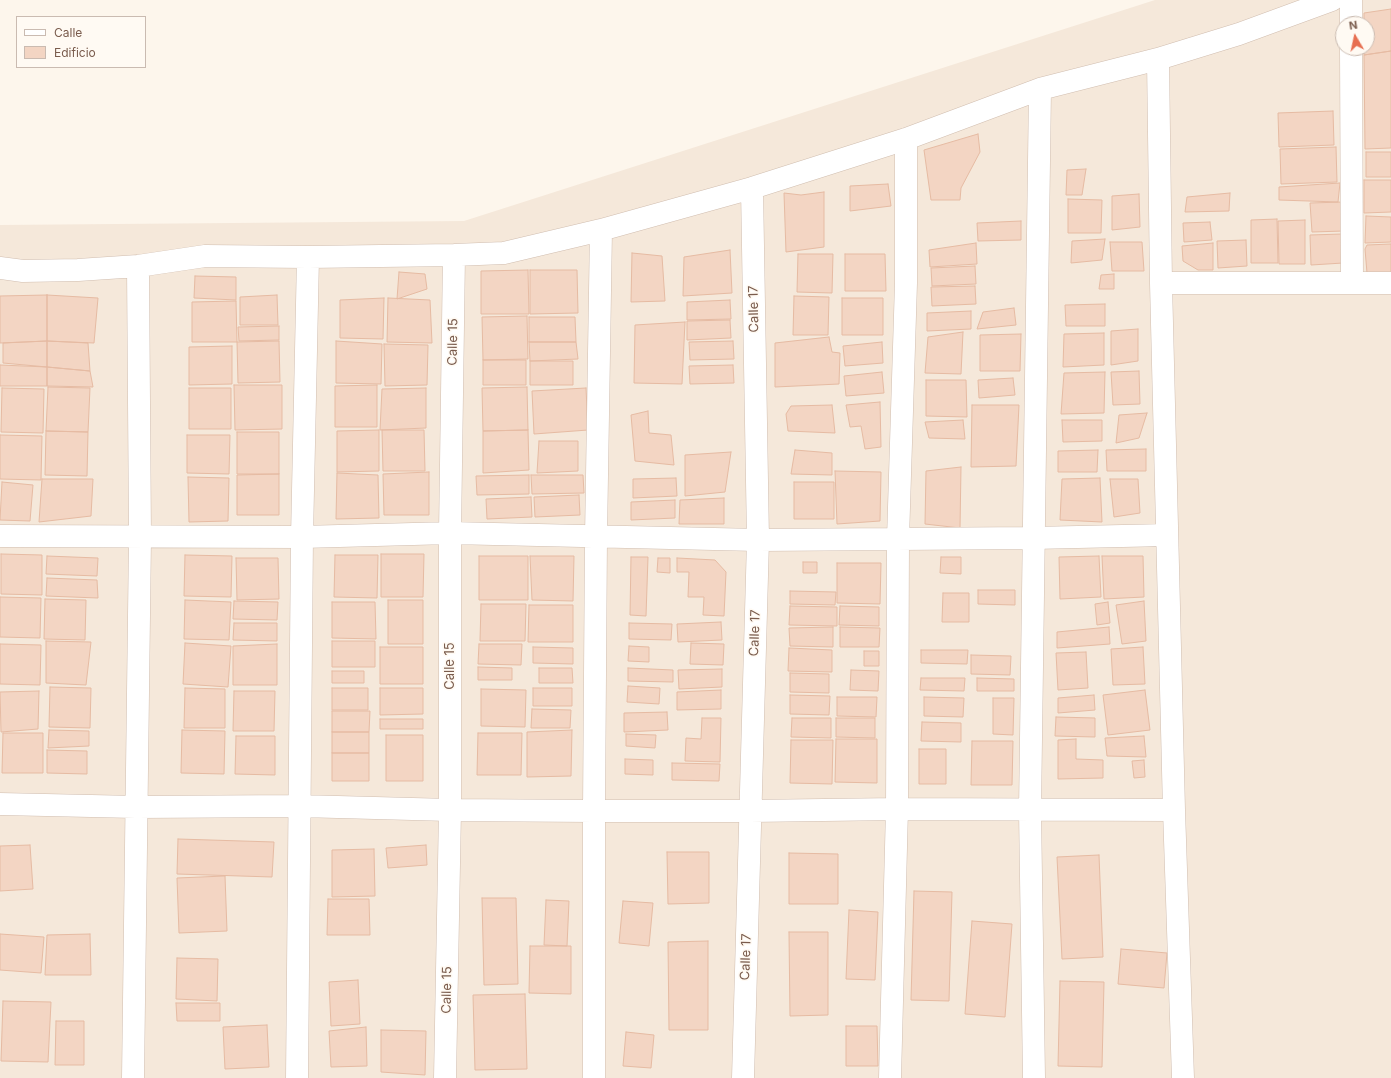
<!DOCTYPE html>
<html>
<head>
<meta charset="utf-8">
<style>
  body { margin:0 }
  #map { position:relative; width:1391px; height:1078px; overflow:hidden; background:#fdf6ec; font-family:Inter,sans-serif }
  canvas { display:block }
  .legend { position:absolute; left:16px; top:16px; width:130px; height:52px; box-sizing:border-box; background:#fffaf3; border:1px solid #cabbb1; margin:0; padding:5px 7px; list-style:none; font-size:12px; color:#7a5c4d }
  .legend li { display:flex; align-items:center; gap:8px; height:20px }
  .legend b { width:20px; border:1px solid #cabbb1 }
  .north { position:absolute; left:1335px; top:16px; width:40px; height:40px; box-sizing:border-box; background:#fffaf3; border:1px solid #cabbb1; border-radius:50%; rotate:351deg; font-size:11px; font-weight:700; line-height:16px; text-align:center; color:#7a5c4d }
  .north::after { content:''; display:block; margin:auto; width:14px; height:18px; background:#e76f51; clip-path:polygon(50% 0,100% 100%,50% 72%,0 100%) }
</style>
</head>
<body>
<div id="map">
<canvas width="1391" height="1078"></canvas>
<ul class="legend">
<li><b style="height:5px;background:#fff"></b>Calle</li>
<li><b style="height:11px;background:#f3d5c3"></b>Edificio</li>
</ul>
<div class="north">N</div>
</div>
<script>
const ctx = document.querySelector('canvas').getContext('2d');
ctx.lineJoin = 'round';
function fill(path, color) { ctx.fillStyle = color; ctx.fill(path, 'evenodd'); }
const shape = rows => new Path2D(rows.map(r => 'M' + r).join(''));
function stroke(path, color, width, dash) { ctx.strokeStyle = color; ctx.lineWidth = width; ctx.lineCap = dash ? 'butt' : 'round'; ctx.setLineDash(dash || []); ctx.stroke(path); }
function drawText(font, color, halo, rows, align = 'center') {
  ctx.font = font + ' Inter,sans-serif'; ctx.lineWidth = 3; ctx.setLineDash([]); ctx.textBaseline = 'middle'; ctx.strokeStyle = halo; ctx.fillStyle = color; for (const [text, x, y, turn = 0] of rows) {
    ctx.save(); ctx.translate(x, y); ctx.rotate((+turn || 0) * Math.PI / 180); ctx.textAlign = isNaN(turn) ? turn : align; if (halo) ctx.strokeText(text, 0, 0); ctx.fillText(text, 0, 0); ctx.restore();
  }
}
fill(shape([
  [1155,0,1391,0,1391,1078,0,1078,0,225,464,221],
  [1343,24,1367,24,1367,48,1343,48]
]), '#f5e8da');
const building = shape([
  [1391,9,1391,51,1364,55,1364,48,1367,48,1367,24,1364,24,1364,13,1391,9],
  [1391,51,1391,148,1365,149,1364,55,1391,51],
  [1333,111,1334,145,1279,147,1278,113,1333,111],
  [978,134,980,152,961,188,960,200,931,200,924,150,978,134],
  [1336,147,1337,182,1281,184,1280,149,1336,147],
  [1366,152,1391,152,1391,177,1366,177,1366,152],
  [1086,169,1082,195,1066,195,1067,170,1086,169],
  [1364,180,1391,180,1391,212,1364,213,1364,180],
  [1340,183,1338,202,1279,200,1279,187,1340,183],
  [888,184,891,206,850,211,850,186,888,184],
  [824,192,824,247,786,252,784,193,801,195,824,192],
  [1230,193,1229,211,1185,212,1187,197,1230,193],
  [1139,194,1140,227,1112,230,1112,196,1139,194],
  [1068,199,1102,200,1101,233,1068,233,1068,199],
  [1343,202,1344,231,1312,232,1310,203,1343,202],
  [1366,216,1391,217,1391,242,1365,243,1366,216],
  [1277,219,1278,263,1251,263,1251,220,1277,219],
  [1305,220,1305,264,1279,264,1278,221,1305,220],
  [1021,221,1021,240,978,241,977,223,1021,221],
  [1210,222,1212,240,1184,242,1183,223,1210,222],
  [1342,234,1343,263,1311,265,1310,235,1342,234],
  [1105,239,1102,260,1071,263,1072,241,1105,239],
  [1246,240,1247,266,1218,268,1217,241,1246,240],
  [1110,242,1142,242,1144,271,1112,271,1110,242],
  [976,243,977,264,930,267,929,250,976,243],
  [1213,243,1213,270,1198,270,1183,261,1182,246,1213,243],
  [1391,244,1391,273,1367,273,1365,249,1367,245,1391,244],
  [730,250,732,293,683,296,684,257,730,250],
  [632,253,662,256,665,301,631,302,632,253],
  [798,254,833,254,832,293,797,292,798,254],
  [845,254,885,254,886,291,845,291,845,254],
  [975,266,976,284,932,286,931,268,975,266],
  [528,270,529,314,481,314,481,271,528,270],
  [530,270,577,270,578,313,530,314,530,270],
  [399,272,425,274,427,289,397,299,399,272],
  [1114,274,1114,289,1099,289,1101,275,1114,274],
  [195,276,236,277,236,300,194,298,195,276],
  [975,286,976,304,932,306,931,287,975,286],
  [47,295,98,298,94,343,47,341,47,295],
  [47,295,47,341,0,343,0,296,47,295],
  [277,295,278,325,240,325,240,297,277,295],
  [794,296,829,297,828,335,793,335,794,296],
  [384,298,383,339,340,338,340,300,384,298],
  [388,298,430,300,432,343,387,342,388,298],
  [842,298,883,298,883,335,842,335,842,298],
  [730,300,731,319,687,320,687,302,730,300],
  [236,301,237,342,192,342,192,302,236,301],
  [1105,304,1105,326,1066,326,1065,305,1105,304],
  [1014,308,1016,325,977,329,983,312,1014,308],
  [971,311,971,329,927,331,927,313,971,311],
  [527,316,528,359,483,360,482,317,527,316],
  [529,317,575,317,576,342,529,342,529,317],
  [730,320,731,338,687,340,687,321,730,320],
  [685,322,682,384,634,383,635,325,685,322],
  [279,326,279,340,239,341,238,327,279,326],
  [1138,329,1138,361,1111,365,1111,331,1138,329],
  [963,332,961,374,925,373,928,337,963,332],
  [1104,333,1104,365,1063,367,1064,334,1104,333],
  [1021,334,1020,371,980,371,980,335,1021,334],
  [829,337,832,352,840,353,839,384,775,387,775,343,829,337],
  [47,341,88,343,90,371,47,367,47,341],
  [47,341,47,367,3,363,3,343,47,341],
  [279,341,280,382,238,383,237,342,279,341],
  [336,341,382,344,381,384,336,383,336,341],
  [733,341,734,359,690,360,689,342,733,341],
  [529,342,576,342,578,359,530,361,529,342],
  [882,342,883,363,845,366,843,346,882,342],
  [384,344,428,345,427,385,385,386,384,344],
  [232,346,232,384,189,385,189,347,232,346],
  [483,360,526,360,526,385,483,385,483,360],
  [530,361,573,361,573,385,530,385,530,361],
  [0,365,47,367,47,386,0,386,0,365],
  [733,365,734,383,690,384,689,366,733,365],
  [47,367,90,371,93,387,47,386,47,367],
  [1139,371,1140,404,1113,405,1111,372,1139,371],
  [882,372,884,393,846,396,844,376,882,372],
  [1105,372,1104,413,1061,414,1064,373,1105,372],
  [1013,378,1015,395,979,398,978,380,1013,378],
  [926,380,966,380,967,417,926,416,926,380],
  [234,385,282,385,282,429,235,430,234,385],
  [377,385,377,427,335,427,335,386,377,385],
  [48,387,90,388,88,432,46,431,48,387],
  [527,387,528,430,483,431,482,388,527,387],
  [2,388,44,389,43,433,1,432,2,388],
  [189,388,231,388,231,429,189,429,189,388],
  [426,388,426,428,380,430,382,389,426,388],
  [586,388,588,430,534,434,532,391,586,388],
  [880,402,881,447,865,449,861,426,850,427,846,405,880,402],
  [832,405,835,433,788,431,786,414,791,406,832,405],
  [972,405,1019,405,1016,466,971,467,972,405],
  [648,411,649,433,671,435,674,465,635,461,631,415,648,411],
  [1147,413,1139,438,1116,443,1119,415,1147,413],
  [963,420,965,439,929,438,925,422,963,420],
  [1062,420,1102,420,1102,441,1063,442,1062,420],
  [379,430,379,471,337,472,337,431,379,430],
  [382,430,424,430,425,471,383,471,382,430],
  [528,430,529,470,483,473,483,431,528,430],
  [46,431,88,432,87,476,45,475,46,431],
  [237,432,279,432,279,474,237,474,237,432],
  [0,435,42,436,41,480,0,479,0,435],
  [187,435,230,435,229,474,187,473,187,435],
  [539,441,578,441,578,471,537,473,539,441],
  [1146,449,1146,471,1107,471,1106,450,1146,449],
  [795,450,832,453,832,475,791,474,795,450],
  [1098,450,1097,472,1058,472,1058,451,1098,450],
  [731,452,725,492,685,496,685,455,731,452],
  [961,467,960,528,925,524,926,471,961,467],
  [835,471,881,472,880,521,837,524,835,471],
  [429,472,429,515,384,515,383,474,429,472],
  [337,473,378,475,379,518,336,519,337,473],
  [279,474,279,515,237,515,237,475,279,474],
  [529,475,529,494,477,495,476,476,529,475],
  [531,475,583,475,584,493,532,494,531,475],
  [188,477,229,478,228,521,189,522,188,477],
  [676,478,677,496,633,498,633,479,676,478],
  [1100,478,1102,522,1060,520,1062,479,1100,478],
  [42,479,93,479,91,516,39,522,42,479],
  [1110,479,1138,479,1140,513,1114,517,1110,479],
  [2,482,33,485,30,521,0,520,2,482],
  [794,482,834,482,834,519,794,519,794,482],
  [579,495,580,515,535,517,534,497,579,495],
  [531,497,532,517,487,519,486,499,531,497],
  [724,498,724,524,679,524,680,500,724,498],
  [675,500,675,518,631,520,631,502,675,500],
  [1,554,42,555,42,595,1,594,1,554],
  [381,554,424,554,423,597,381,597,381,554],
  [185,555,232,556,231,597,184,596,185,555],
  [335,555,378,555,377,598,334,597,335,555],
  [47,556,98,558,97,576,46,574,47,556],
  [479,556,528,556,528,600,479,600,479,556],
  [530,556,574,556,573,601,532,600,530,556],
  [1099,556,1101,597,1060,599,1059,557,1099,556],
  [1102,556,1143,556,1144,597,1104,599,1102,556],
  [631,557,648,557,646,616,630,615,631,557],
  [941,557,961,557,961,574,940,573,941,557],
  [236,558,278,558,279,599,237,600,236,558],
  [658,558,670,558,670,573,657,572,658,558],
  [677,558,715,560,726,572,724,616,703,615,704,597,688,597,689,572,677,572,677,558],
  [803,562,817,562,817,573,803,573,803,562],
  [837,563,881,563,880,604,837,603,837,563],
  [47,578,97,580,98,598,46,596,47,578],
  [978,590,1015,590,1015,605,978,604,978,590],
  [790,591,836,592,835,605,790,604,790,591],
  [943,593,969,593,969,622,942,622,943,593],
  [0,597,41,598,40,638,0,637,0,597],
  [45,599,86,600,85,640,44,639,45,599],
  [185,600,231,602,229,640,184,639,185,600],
  [388,600,423,600,423,644,388,644,388,600],
  [234,601,278,602,277,620,233,619,234,601],
  [1144,601,1146,641,1122,644,1116,605,1144,601],
  [332,602,375,602,376,639,332,638,332,602],
  [1108,602,1110,623,1097,625,1095,604,1108,602],
  [481,604,526,604,525,641,480,641,481,604],
  [529,605,573,605,573,642,528,642,529,605],
  [790,606,837,607,837,626,789,625,790,606],
  [840,606,879,607,879,626,839,625,840,606],
  [721,622,722,640,678,642,677,624,721,622],
  [234,623,277,623,277,641,233,640,234,623],
  [629,623,672,624,671,640,629,639,629,623],
  [833,627,833,647,790,646,789,628,833,627],
  [840,627,880,628,879,647,840,647,840,627],
  [1109,627,1110,644,1057,648,1057,632,1109,627],
  [46,641,91,642,86,685,46,683,46,641],
  [332,641,375,641,375,667,332,667,332,641],
  [185,643,231,646,228,687,183,684,185,643],
  [691,643,724,644,723,665,690,664,691,643],
  [0,644,41,645,40,685,0,684,0,644],
  [277,644,277,685,233,685,233,646,277,644],
  [479,644,522,644,521,665,478,664,479,644],
  [629,646,649,647,649,662,628,661,629,646],
  [380,647,423,647,423,684,380,684,380,647],
  [533,647,573,648,573,664,533,663,533,647],
  [1143,647,1145,684,1113,685,1111,649,1143,647],
  [789,648,832,650,832,672,788,671,789,648],
  [921,650,968,650,967,664,921,663,921,650],
  [864,651,879,651,879,666,864,666,864,651],
  [1086,652,1088,688,1058,690,1056,653,1086,652],
  [971,655,1011,656,1010,675,971,674,971,655],
  [478,667,512,668,512,680,478,680,478,667],
  [539,668,572,668,573,683,539,683,539,668],
  [628,668,673,670,673,682,628,681,628,668],
  [722,669,722,687,679,689,678,670,722,669],
  [851,670,879,671,878,691,850,690,851,670],
  [332,671,364,671,364,683,332,683,332,671],
  [790,673,829,674,829,693,790,692,790,673],
  [921,678,965,678,964,691,920,690,921,678],
  [977,678,1014,679,1014,691,977,691,977,678],
  [628,686,660,688,659,704,627,702,628,686],
  [50,687,91,688,90,728,49,727,50,687],
  [185,688,225,689,225,728,184,728,185,688],
  [332,688,368,688,368,710,332,710,332,688],
  [380,688,423,688,423,714,380,715,380,688],
  [533,688,572,688,572,706,533,706,533,688],
  [481,689,526,690,525,727,481,726,481,689],
  [721,690,721,709,677,710,677,692,721,690],
  [1145,690,1150,730,1108,735,1103,695,1145,690],
  [39,691,38,729,1,732,0,692,39,691],
  [234,691,275,691,274,731,233,731,234,691],
  [790,695,830,696,829,715,790,714,790,695],
  [1094,695,1095,710,1058,713,1058,698,1094,695],
  [837,697,877,697,876,717,837,716,837,697],
  [924,697,964,698,963,717,924,716,924,697],
  [993,698,1014,698,1013,735,993,734,993,698],
  [532,709,571,710,570,728,531,728,532,709],
  [332,711,370,711,369,732,332,732,332,711],
  [667,712,668,730,624,732,624,713,667,712],
  [1056,717,1095,718,1095,737,1055,736,1056,717],
  [702,718,721,718,720,762,685,761,686,738,701,739,702,718],
  [792,718,831,718,831,738,791,737,792,718],
  [836,718,875,718,875,738,836,737,836,718],
  [380,719,423,719,423,729,380,729,380,719],
  [922,722,961,723,961,742,921,741,922,722],
  [49,730,89,731,89,746,48,748,49,730],
  [182,730,225,731,224,774,181,773,182,730],
  [572,730,571,776,527,777,527,732,572,730],
  [332,732,369,732,369,753,332,753,332,732],
  [3,733,43,733,43,773,2,773,3,733],
  [478,733,522,733,521,775,477,775,478,733],
  [626,734,656,735,655,748,626,746,626,734],
  [386,735,423,735,423,781,386,781,386,735],
  [236,736,275,736,275,775,235,774,236,736],
  [1144,736,1146,757,1107,756,1105,738,1144,736],
  [836,739,877,739,877,783,835,782,836,739],
  [1076,739,1076,759,1103,760,1103,778,1058,779,1058,740,1076,739],
  [791,740,833,740,832,784,790,783,791,740],
  [972,741,1013,741,1012,785,971,785,972,741],
  [919,749,946,749,946,784,919,784,919,749],
  [47,750,87,751,87,774,47,773,47,750],
  [332,753,369,753,369,781,332,781,332,753],
  [625,759,653,760,653,775,625,774,625,759],
  [1144,760,1145,777,1134,778,1132,761,1144,760],
  [672,763,720,764,719,781,672,780,672,763],
  [178,839,274,842,272,877,177,874,178,839],
  [30,845,33,889,0,891,0,846,30,845],
  [426,845,427,865,388,868,386,848,426,845],
  [374,849,375,896,332,897,332,850,374,849],
  [667,852,709,852,709,903,668,904,667,852],
  [789,853,838,854,838,904,789,904,789,853],
  [1099,855,1103,957,1062,959,1057,857,1099,855],
  [225,876,227,931,179,933,177,878,225,876],
  [914,891,952,892,949,1001,911,1000,914,891],
  [482,898,516,898,518,984,484,985,482,898],
  [328,899,369,899,370,935,327,935,328,899],
  [546,900,569,901,567,946,544,945,546,900],
  [623,901,653,903,649,946,619,943,623,901],
  [849,910,878,912,875,980,846,979,849,910],
  [972,921,1012,924,1005,1017,965,1014,972,921],
  [789,932,828,932,828,1015,790,1016,789,932],
  [0,934,44,937,41,973,0,970,0,934],
  [90,934,91,975,45,975,47,935,90,934],
  [708,941,708,1030,669,1030,668,942,708,941],
  [530,946,571,946,571,994,529,993,530,946],
  [1121,949,1167,953,1164,988,1118,984,1121,949],
  [177,958,218,959,217,1001,176,999,177,958],
  [358,980,360,1024,331,1026,329,982,358,980],
  [1060,981,1104,982,1102,1067,1058,1066,1060,981],
  [525,994,527,1069,475,1070,473,995,525,994],
  [3,1001,51,1002,48,1062,1,1061,3,1001],
  [176,1003,220,1003,220,1021,177,1021,176,1003],
  [56,1021,84,1021,84,1065,55,1065,56,1021],
  [267,1025,269,1067,225,1069,223,1027,267,1025],
  [846,1026,877,1026,878,1066,846,1066,846,1026],
  [366,1027,367,1066,331,1067,329,1031,366,1027],
  [381,1030,426,1031,425,1075,381,1072,381,1030],
  [626,1032,654,1035,651,1068,623,1066,626,1032]
]);
fill(building, '#f3d5c3');
stroke(building, '#e6bba3', 1);
const minor = shape([
  [1351,0,1351,24],
  [1351,48,1352,282],
  [1158,59,1161,283,1174,810,1183,1078],
  [0,268,23,271,78,270,138,266,205,256,308,257,454,255,504,253,601,230,752,188,906,139,1040,89,1158,59,1239,34,1332,0],
  [1161,283,1391,283],
  [0,536,302,537,450,533,758,540,1033,538,1167,535],
  [0,804,136,807,300,806,450,810,594,811,750,811,897,809,1174,810],
  [133,1078,140,538,138,266],
  [297,1078,302,537,308,257],
  [445,1078,450,810,450,533,454,255],
  [594,1078,594,811,596,537,601,230],
  [743,1078,758,540,752,188],
  [890,1078,897,809,898,539,906,283,906,139],
  [1034,1078,1030,810,1040,89]
]);
stroke(minor, '#d1beb0', 23);
stroke(minor, '#fff', 22);
drawText('13px', '#7a5c4d', '#fffaf3', [
  ["Calle 17",754,309,-91],
  ["Calle 15",453,342,-89],
  ["Calle 17",755,633,-88],
  ["Calle 15",450,666,-90],
  ["Calle 17",746,957,-88],
  ["Calle 15",447,990,-89]
]);
</script>
</body>
</html>
